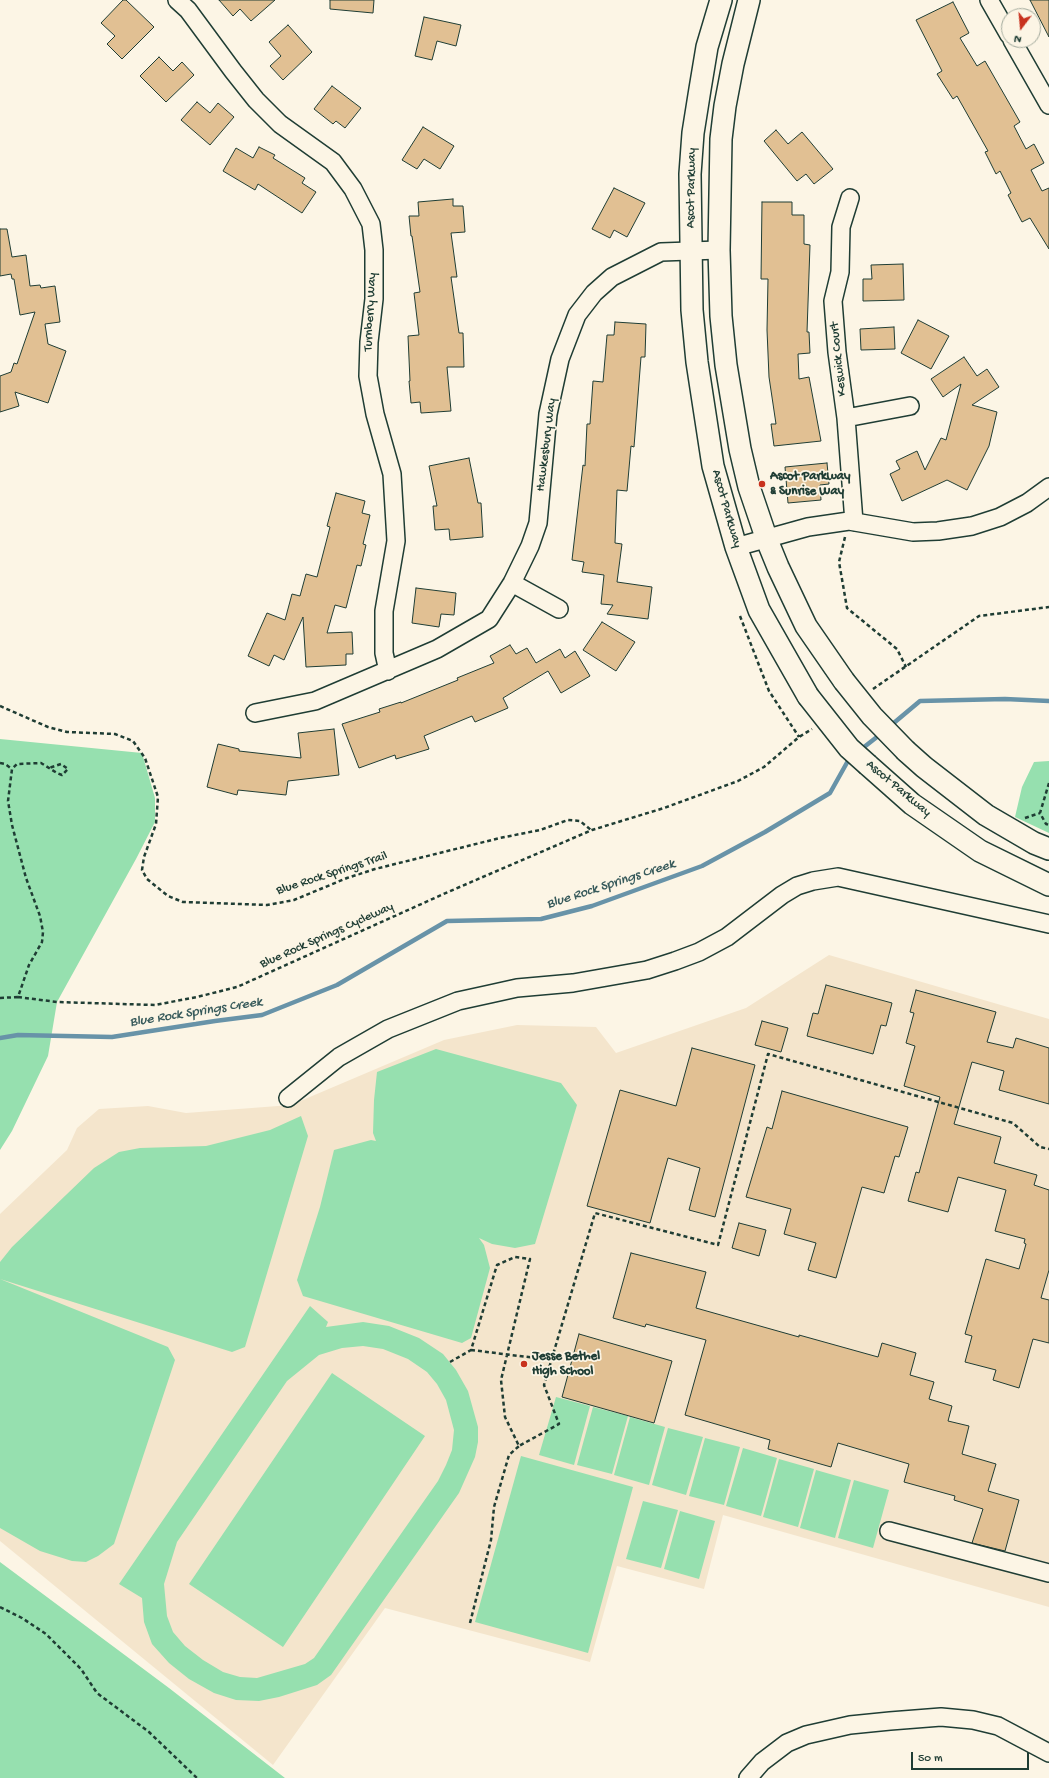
<!DOCTYPE html>
<html>
<head>
<meta charset="utf-8">
<style>
  body { margin:0 }
  #map { position:relative; width:1049px; height:1778px; overflow:hidden; background:#fcf5e5; font-family:"Gochi Hand",sans-serif }
  canvas { display:block }
  .north { position:absolute; left:1001px; top:8px; width:40px; height:40px; box-sizing:border-box; background:#fcf5e5; border:1px solid #a4ab9e; border-radius:50%; rotate:196deg; font-size:11px; font-weight:700; line-height:16px; text-align:center; color:#1f3d34 }
  .north::after { content:''; display:block; margin:auto; width:14px; height:18px; background:#c8321e; clip-path:polygon(50% 0,100% 100%,50% 72%,0 100%) }
  .scale { position:absolute; left:911px; top:1752px; width:118px; height:18px; box-sizing:border-box; border:2px solid #1f3d34; border-top:0; padding-left:5px; font-size:12px; line-height:14px; white-space:nowrap; color:#1f3d34; -webkit-text-stroke:3px #fcf5e5; paint-order:stroke }
</style>
</head>
<body>
<div id="map">
<canvas width="1049" height="1778"></canvas>
<div class="north">N</div>
<div class="scale">50 m</div>
</div>
<script>
const ctx = document.querySelector('canvas').getContext('2d');
ctx.lineJoin = 'round';
function fill(path, color) { ctx.fillStyle = color; ctx.fill(path, 'evenodd'); }
const shape = rows => new Path2D(rows.map(r => 'M' + r).join(''));
function stroke(path, color, width, dash) { ctx.strokeStyle = color; ctx.lineWidth = width; ctx.lineCap = dash ? 'butt' : 'round'; ctx.setLineDash(dash || []); ctx.stroke(path); }
function drawText(font, color, halo, rows, align = 'center') {
  ctx.font = font + ' "Gochi Hand",sans-serif'; ctx.lineWidth = 3.5; ctx.setLineDash([]); ctx.textBaseline = 'middle'; ctx.strokeStyle = halo; ctx.fillStyle = color; for (const [text, x, y, turn = 0] of rows) {
    ctx.save(); ctx.translate(x, y); ctx.rotate((+turn || 0) * Math.PI / 180); ctx.textAlign = isNaN(turn) ? turn : align; if (halo) ctx.strokeText(text, 0, 0); ctx.fillText(text, 0, 0); ctx.restore();
  }
}
fill(shape([
  [829,955,1049,1019,1049,1607,723,1515,704,1589,617,1566,590,1662,385,1608,273,1765,0,1541,0,1214,67,1150,77,1128,99,1109,148,1106,186,1113,291,1105,444,1040,517,1025,596,1027,616,1053,746,1008]
]), '#f4e5cc');
fill(shape([
  [0,739,142,753,155,798,155,822,136,859,57,1002,48,1056,12,1131,0,1150],
  [1049,761,1049,833,1015,817,1022,787,1034,762],
  [436,1049,561,1083,577,1105,535,1244,515,1248,492,1244,479,1238,484,1245,490,1268,471,1338,462,1343,303,1296,297,1280,320,1207,334,1150,371,1140,376,1141,373,1133,374,1100,377,1072],
  [301,1116,308,1136,245,1347,232,1352,0,1279,0,1262,12,1247,94,1168,119,1152,140,1148,206,1146,270,1130],
  [0,1279,168,1347,175,1360,114,1544,98,1556,86,1562,72,1561,40,1551,0,1528],
  [310,1306,328,1322,326,1327,363,1322,389,1326,419,1338,443,1354,456,1370,468,1391,478,1427,478,1442,475,1457,459,1493,331,1675,317,1685,279,1697,259,1701,236,1700,214,1693,189,1679,169,1663,152,1644,144,1622,142,1598,119,1584],
  [363,1346,383,1349,408,1359,427,1372,437,1384,446,1400,454,1430,452,1450,446,1465,438,1481,314,1658,305,1664,257,1678,240,1677,223,1672,203,1660,185,1646,173,1632,167,1616,164,1584,177,1542,287,1381,319,1355,342,1348],
  [332,1373,425,1436,283,1647,189,1584],
  [556,1397,590,1406,574,1465,539,1455],
  [593,1407,628,1416,612,1474,577,1465],
  [630,1417,665,1427,649,1485,614,1475],
  [668,1428,703,1437,686,1495,652,1485],
  [705,1438,740,1447,724,1505,689,1496],
  [743,1448,777,1458,761,1516,726,1506],
  [521,1456,633,1487,588,1653,475,1622],
  [779,1459,814,1469,798,1527,763,1517],
  [816,1470,851,1480,835,1538,800,1528],
  [854,1480,889,1490,873,1548,838,1538],
  [643,1501,678,1510,661,1568,626,1559],
  [680,1511,715,1521,699,1579,664,1569],
  [0,1562,169,1688,285,1778,0,1778]
]), '#96e0af');
stroke(shape([
  [889,727,920,701,1005,699,1049,701],
  [859,751,882,733],
  [0,1038,18,1035,112,1037,215,1021,262,1015,337,985,447,921,541,919,592,906,702,866,765,832,830,793,849,759,852,757]
]), '#6893a8', 4.5);
const building = shape([
  [123,0,126,0,154,27,122,59,107,44,115,36,101,23,123,0],
  [219,0,275,0,251,21,240,9,233,16,219,0],
  [330,0,374,0,373,13,330,9,330,0],
  [1030,0,1049,0,1049,37,1030,0],
  [953,2,969,33,960,38,977,66,985,61,1020,122,1014,126,1026,149,1034,144,1044,163,1031,170,1042,191,1049,188,1049,249,1030,218,1022,222,1008,195,1011,193,1000,171,996,174,985,152,988,151,957,96,953,99,937,74,942,71,916,20,953,2],
  [424,17,461,25,456,46,437,41,432,60,415,56,424,17],
  [288,25,312,52,283,80,270,66,281,56,269,42,288,25],
  [159,57,173,71,182,62,194,75,166,102,140,76,159,57],
  [332,86,361,108,345,128,336,121,333,124,314,109,332,86],
  [197,102,210,113,218,103,234,117,210,145,181,120,197,102],
  [423,127,454,146,440,169,424,159,417,169,402,160,423,127],
  [776,130,788,144,802,132,833,169,814,184,806,174,797,181,764,141,776,130],
  [259,147,275,155,273,158,305,178,302,183,316,192,302,213,258,184,255,190,223,171,236,148,253,158,259,147],
  [614,188,645,203,627,237,614,230,610,238,592,229,614,188],
  [453,199,453,206,463,206,465,232,451,233,457,277,451,277,459,333,463,333,464,367,447,367,451,411,421,413,420,402,411,403,409,381,410,381,408,336,419,335,414,293,420,292,412,236,411,236,409,216,419,216,418,202,453,199],
  [762,202,792,202,792,215,804,215,804,244,810,245,807,332,809,332,810,353,798,354,799,379,809,377,821,441,774,446,771,424,776,424,769,377,767,330,768,279,761,279,762,202],
  [0,229,7,229,12,257,26,255,30,286,40,285,41,288,55,286,60,322,45,324,48,344,66,351,48,403,15,392,19,406,0,412,0,376,11,372,14,363,17,364,35,312,20,315,14,279,12,279,11,274,0,276,0,229],
  [903,264,904,300,863,301,863,279,872,279,871,265,903,264],
  [918,320,949,336,931,369,901,353,918,320],
  [615,322,646,324,645,357,641,357,634,447,631,446,627,491,617,490,615,543,622,544,617,582,652,587,648,619,607,614,613,605,601,604,604,575,582,572,584,562,572,560,583,465,585,466,587,424,590,424,593,381,603,382,607,335,614,335,615,322],
  [894,327,895,349,861,350,860,329,894,327],
  [964,357,977,376,987,369,999,387,972,405,997,412,989,446,967,490,947,480,902,501,890,474,900,469,896,461,917,451,925,470,941,438,946,440,961,384,943,397,931,379,964,357],
  [469,458,478,503,481,503,483,537,450,540,449,529,435,530,433,506,437,506,429,466,469,458],
  [827,463,829,484,820,485,821,500,788,503,785,467,827,463],
  [336,493,365,501,362,513,370,515,363,544,366,545,361,566,357,565,346,608,335,605,327,633,352,632,353,654,346,654,346,665,306,667,303,617,284,660,274,655,269,666,248,656,267,613,285,620,292,594,300,596,306,574,317,577,330,527,327,526,336,493],
  [416,588,456,593,454,615,441,614,439,627,412,623,416,588],
  [602,622,635,642,616,671,583,650,602,622],
  [510,645,516,654,527,648,536,663,560,649,565,658,575,651,590,676,561,693,548,671,503,698,508,708,475,722,472,716,424,736,429,749,396,759,395,755,359,768,342,724,380,712,379,709,401,702,401,703,458,680,457,678,494,663,490,656,510,645],
  [334,729,339,775,288,781,286,795,238,790,237,795,207,787,218,744,239,749,239,751,301,758,298,733,334,729],
  [826,985,892,1003,886,1026,881,1025,873,1054,807,1036,813,1013,818,1014,826,985],
  [916,990,996,1012,987,1042,1013,1048,1016,1038,1049,1048,1049,1104,999,1090,1004,1071,972,1062,954,1124,1001,1137,994,1163,1037,1175,1034,1185,1049,1190,1049,1270,1041,1298,1049,1300,1049,1343,1033,1339,1019,1388,993,1380,996,1370,965,1362,972,1336,965,1334,986,1259,1019,1269,1026,1244,1024,1243,1025,1239,995,1231,1006,1190,958,1177,948,1212,908,1201,916,1172,919,1173,940,1097,904,1086,915,1046,906,1043,914,1013,910,1012,916,990],
  [762,1021,788,1028,781,1052,755,1045,762,1021],
  [692,1048,755,1065,715,1217,689,1210,700,1168,668,1158,650,1223,587,1206,620,1090,676,1106,692,1048],
  [782,1091,908,1127,899,1157,895,1156,884,1193,862,1187,836,1278,808,1270,816,1243,784,1234,791,1209,746,1197,767,1127,772,1129,782,1091],
  [739,1223,766,1230,759,1256,732,1248,739,1223],
  [631,1253,706,1272,696,1308,799,1337,799,1335,878,1357,882,1343,916,1353,910,1375,934,1382,929,1399,952,1406,948,1421,969,1426,962,1454,996,1464,988,1491,1019,1500,1005,1551,972,1543,983,1509,954,1500,955,1496,904,1482,909,1464,838,1443,831,1467,768,1449,770,1440,685,1415,706,1340,646,1324,645,1327,613,1318,631,1253],
  [579,1334,672,1361,654,1423,562,1397,579,1334]
]);
fill(building, '#e1c093');
stroke(building, '#1f3d34', 1);
const minor = shape([
  [177,0,188,10,233,71,256,100,280,124,333,162,353,189,371,224,374,250,374,299,369,342,368,376,375,414,392,474,396,541,384,611,384,653,388,671],
  [989,0,1009,35],
  [1012,40,1049,105],
  [850,198,841,227,840,272,833,301,837,352,846,418,854,522],
  [846,418,910,406],
  [736,547,808,527,849,521,913,532,938,531,972,526,1000,517,1027,503,1049,487],
  [512,583,559,609],
  [255,713,315,701,437,649,489,619,512,583,530,546,538,523,548,414,560,359,577,315,594,293,612,277,661,252,719,250],
  [288,1098,339,1057,388,1029,458,1001,490,994,517,988,573,983,647,970,675,961,699,952,727,937,782,895,797,886,813,881,838,877,1049,924],
  [889,1531,1049,1573],
  [748,1778,762,1762,787,1743,806,1735,850,1725,890,1721,941,1717,973,1720,998,1726,1049,1753]
]);
const major = shape([
  [721,0,707,47,700,89,693,133,690,174,692,310,697,362,713,466,736,547,759,610,808,696],
  [749,0,733,64,725,106,721,139,719,250,721,316,726,365,740,449,749,487,767,540,778,567,806,626,844,681],
  [906,751,924,767,986,815,1034,843,1049,849],
  [868,765,912,804,980,851,1049,885]
]);
stroke(minor, '#1f3d34', 20);
stroke(major, '#1f3d34', 24);
stroke(shape([
  [845,537,839,562,847,608,897,649,906,667],
  [740,616,769,691,799,737],
  [873,689,979,616,1049,607],
  [0,706,48,727,67,732,115,734,133,741,145,758,158,797,156,824,144,857,142,870,147,879,168,896,183,902,267,905,294,900,347,878,375,869,500,838,540,830,568,820,580,821,591,830],
  [0,763,5,764,12,769],
  [1049,783,1040,813,1046,824,1049,825],
  [1025,818,1040,813],
  [18,997,57,1002,155,1005,197,997,237,987,448,892,592,830,664,808,738,781,764,767,799,737,812,729],
  [0,998,18,997,29,965,42,942,43,932,40,916,26,878,12,825,8,801,12,769,17,764,41,763,57,773,62,775,68,769,61,764,49,768],
  [471,1350,552,1360],
  [450,1362,471,1350,497,1265,515,1257,530,1259,501,1380,505,1417,519,1446,559,1424,544,1385,595,1213,718,1245,768,1054,1013,1123,1040,1147,1049,1149],
  [0,1607,22,1618,46,1634,81,1669,97,1693,149,1732,197,1778],
  [470,1623,491,1540,494,1507,509,1455,519,1446]
]), '#1f3d34', 2.5, [4, 3]);
stroke(minor, '#fcf5e5', 17);
stroke(major, '#fcf5e5', 21);
const majorBridge = shape([
  [844,681,872,716,906,751],
  [808,696,849,748,868,765]
]);
stroke(majorBridge, '#1f3d34', 24, []);
stroke(majorBridge, '#fcf5e5', 21);
for (const [x, y, r, color] of [
  [762,484,4,"#c8321e"],
  [524,1364,4,"#c8321e"]
]) { const dot = new Path2D(); dot.arc(x, y, r, 0, 2 * Math.PI); ctx.fillStyle = color; ctx.fill(dot); stroke(dot, '#fcf5e5', 1.5); }
drawText('13px', '#1f3d34', '#fcf5e5', [
  ["Ascot Parkway",692,188,-89],
  ["Turnberry Way",371,312,-87],
  ["Keswick Court",839,359,-96],
  ["Hawkesbury Way",547,445,-83],
  ["Ascot Parkway",726,509,74],
  ["Ascot Parkway",898,789,40],
  ["Blue Rock Springs Trail",332,874,-18],
  ["Blue Rock Springs Cycleway",327,936,-24]
]);
drawText('bold 13px', '#1f3d34', '#fcf5e5', [
  ["Ascot Parkway",770,477],
  ["& Sunrise Way",770,492],
  ["Jesse Bethel",532,1357],
  ["High School",532,1372]
], 'left');
drawText('italic 14px', '#375a5b', '#fcf5e5', [
  ["Blue Rock Springs Creek",611,885,-18],
  ["Blue Rock Springs Creek",196,1013,-9]
]);
</script>
</body>
</html>
